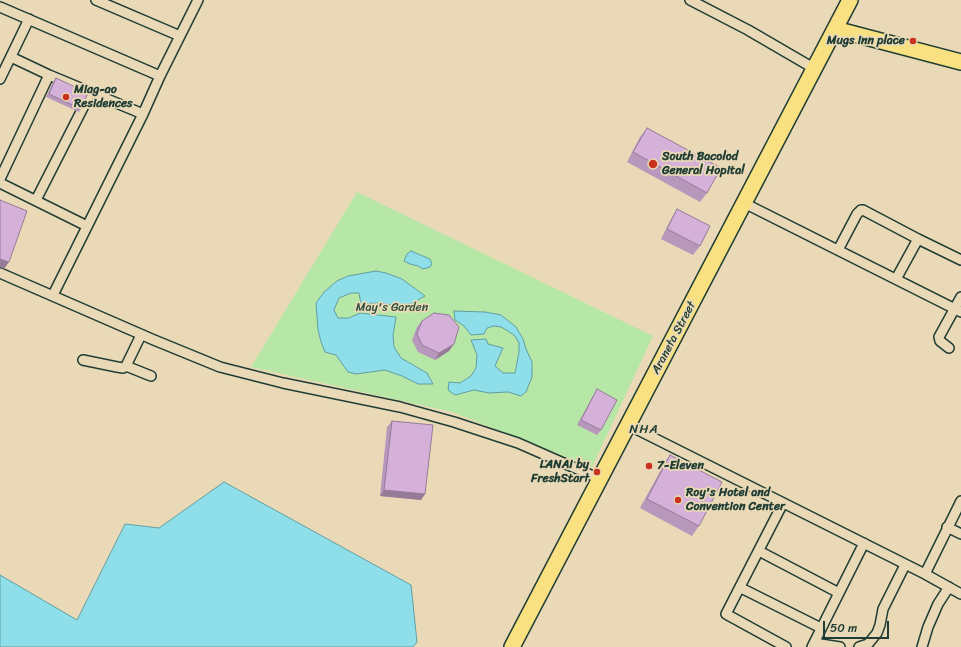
<!DOCTYPE html>
<html>
<head>
<meta charset="utf-8">
<style>
  body { margin:0 }
  #map { position:relative; width:961px; height:647px; overflow:hidden; background:#ead9b6; font-family:Sriracha,sans-serif }
  canvas { display:block }
  .scale { position:absolute; left:823px; top:621px; width:66px; height:18px; box-sizing:border-box; border:2px solid #1f3d34; border-top:0; padding-left:5px; font-size:12px; line-height:14px; white-space:nowrap; color:#1f3d34; -webkit-text-stroke:3px #ead9b6; paint-order:stroke }
</style>
</head>
<body>
<div id="map">
<canvas width="961" height="647"></canvas>
<div class="scale">50 m</div>
</div>
<script>
const ctx = document.querySelector('canvas').getContext('2d');
ctx.lineJoin = 'round';
function fill(path, color) { ctx.fillStyle = color; ctx.fill(path, 'evenodd'); }
const shape = rows => new Path2D(rows.map(r => 'M' + r).join(''));
function stroke(path, color, width, dash) { ctx.strokeStyle = color; ctx.lineWidth = width; ctx.lineCap = dash ? 'butt' : 'round'; ctx.setLineDash(dash || []); ctx.stroke(path); }
function drawText(font, color, halo, rows, align = 'center') {
  ctx.font = font + ' Sriracha,sans-serif'; ctx.lineWidth = 3.5; ctx.setLineDash([]); ctx.textBaseline = 'middle'; ctx.strokeStyle = halo; ctx.fillStyle = color; for (const [text, x, y, turn = 0] of rows) {
    ctx.save(); ctx.translate(x, y); ctx.rotate((+turn || 0) * Math.PI / 180); ctx.textAlign = isNaN(turn) ? turn : align; if (halo) ctx.strokeText(text, 0, 0); ctx.fillText(text, 0, 0); ctx.restore();
  }
}
fill(shape([
  [357,192,653,336,592,467,452,412,251,367]
]), '#b7e7a7');
const water = shape([
  [411,251,430,259,432,264,430,267,423,269,418,266,410,264,404,261,407,254,411,251],
  [376,271,386,273,402,279,425,296,411,304,391,305,378,303,361,304,359,293,351,293,339,298,334,310,338,318,349,318,360,313,396,317,393,336,394,347,401,358,427,373,433,384,418,384,402,376,385,370,356,374,348,372,336,355,325,352,321,342,318,330,316,303,324,292,337,281,348,276,376,271],
  [454,311,485,312,501,315,516,327,523,339,526,349,532,362,532,377,526,392,521,396,508,392,489,393,474,390,455,395,448,390,449,382,460,383,471,376,476,368,477,355,471,340,486,339,488,344,503,348,495,366,503,373,515,373,519,352,519,343,515,336,508,331,501,327,494,326,487,328,484,334,471,335,464,326,455,320,454,311],
  [224,482,411,585,417,642,413,647,0,647,0,575,77,620,125,524,159,528,224,482]
]);
fill(water, '#8edfe9');
stroke(water, '#629ea1', 1);
const street = shape([
  [96,0,180,36],
  [690,0,748,30,815,69],
  [0,7,160,76],
  [11,57,49,75,143,114],
  [0,79,29,19],
  [0,179,49,75],
  [0,183,87,226],
  [36,200,91,92],
  [744,203,961,312],
  [838,250,857,214,861,210,863,210,918,239,961,260],
  [0,273,154,340,220,367,283,383,400,407,454,422,518,443,600,479],
  [896,279,918,239],
  [53,295,143,114,160,76,198,0],
  [949,348,940,341,939,337,961,297],
  [83,360,117,367,123,368,126,366,151,376],
  [126,366,141,335],
  [628,425,925,574,961,594],
  [783,503,726,614,786,647],
  [947,527,961,534],
  [759,551,839,593],
  [925,574,961,501],
  [741,588,821,628],
  [814,643,840,647],
  [812,647,864,543],
  [859,647,868,644,877,633,880,625,883,609,905,565],
  [922,647,928,627,938,604,949,587]
]);
const primary = shape([
  [835,29,961,62],
  [512,647,850,0]
]);
stroke(street, '#1f3d34', 12);
stroke(primary, '#1f3d34', 18);
stroke(street, '#ead9b6', 9);
stroke(primary, '#f9e181', 15);
fill(shape([
  [56,78,81,109,79,112,46,97,53,82],
  [647,128,707,193,700,202,627,162,640,137],
  [677,209,700,246,693,255,661,239,671,219],
  [422,321,449,351,435,360,418,352,412,340,417,327],
  [597,389,601,430,597,435,577,425,594,394],
  [392,421,425,494,421,500,380,496,387,427],
  [670,455,699,526,692,536,640,508,664,464]
]), '#b797bb');
fill(shape([
  [0,259,9,262,4,269,0,267],
  [454,344,449,351,435,360,439,353],
  [384,490,425,494,421,500,380,496]
]), '#957b98');
const building = shape([
  [56,78,88,93,81,109,49,94,56,78],
  [647,128,721,168,707,193,633,152,647,128],
  [0,200,27,211,9,262,0,259,0,200],
  [677,209,710,226,700,246,667,229,677,209],
  [434,313,449,315,459,327,454,344,439,353,422,345,417,334,422,321,434,313],
  [597,389,617,400,601,430,581,420,597,389],
  [392,421,433,425,425,494,384,490,392,421],
  [670,455,722,482,699,526,647,499,670,455]
]);
fill(building, '#d5b0d9');
stroke(building, '#957b98', 1);
for (const [x, y, r, color] of [
  [913,41,4,"#c8321e"],
  [66,97,4,"#c8321e"],
  [653,164,5,"#c8321e"],
  [649,466,4,"#c8321e"],
  [597,472,4,"#c8321e"],
  [678,500,4,"#c8321e"]
]) { const dot = new Path2D(); dot.arc(x, y, r, 0, 2 * Math.PI); ctx.fillStyle = color; ctx.fill(dot); stroke(dot, '#ead9b6', 1.5); }
drawText('bold 12px', '#1f3d34', '#ead9b6', [
  ["Mugs inn place",905,41,"right"],
  ["Miag-ao",74,90],
  ["Residences",74,104],
  ["South Bacolod",662,157],
  ["General Hopital",662,171],
  ["LANAI by",589,465,"right"],
  ["FreshStart",589,479,"right"],
  ["7-Eleven",657,466],
  ["Roy's Hotel and",686,493],
  ["Convention Center",686,507]
], 'left');
drawText('12px', '#2e4e40', '#ead9b6', [
  ["May's Garden",392,308]
]);
drawText('12px', '#1f3d34', '#ead9b6', [
  ["Araneta Street",674,338,-62]
]);
ctx.letterSpacing = '1px';
drawText('13px', '#1f3d34', '#ead9b6', [
  ["NHA",644,430]
]);
ctx.letterSpacing = '0px';
</script>
</body>
</html>
